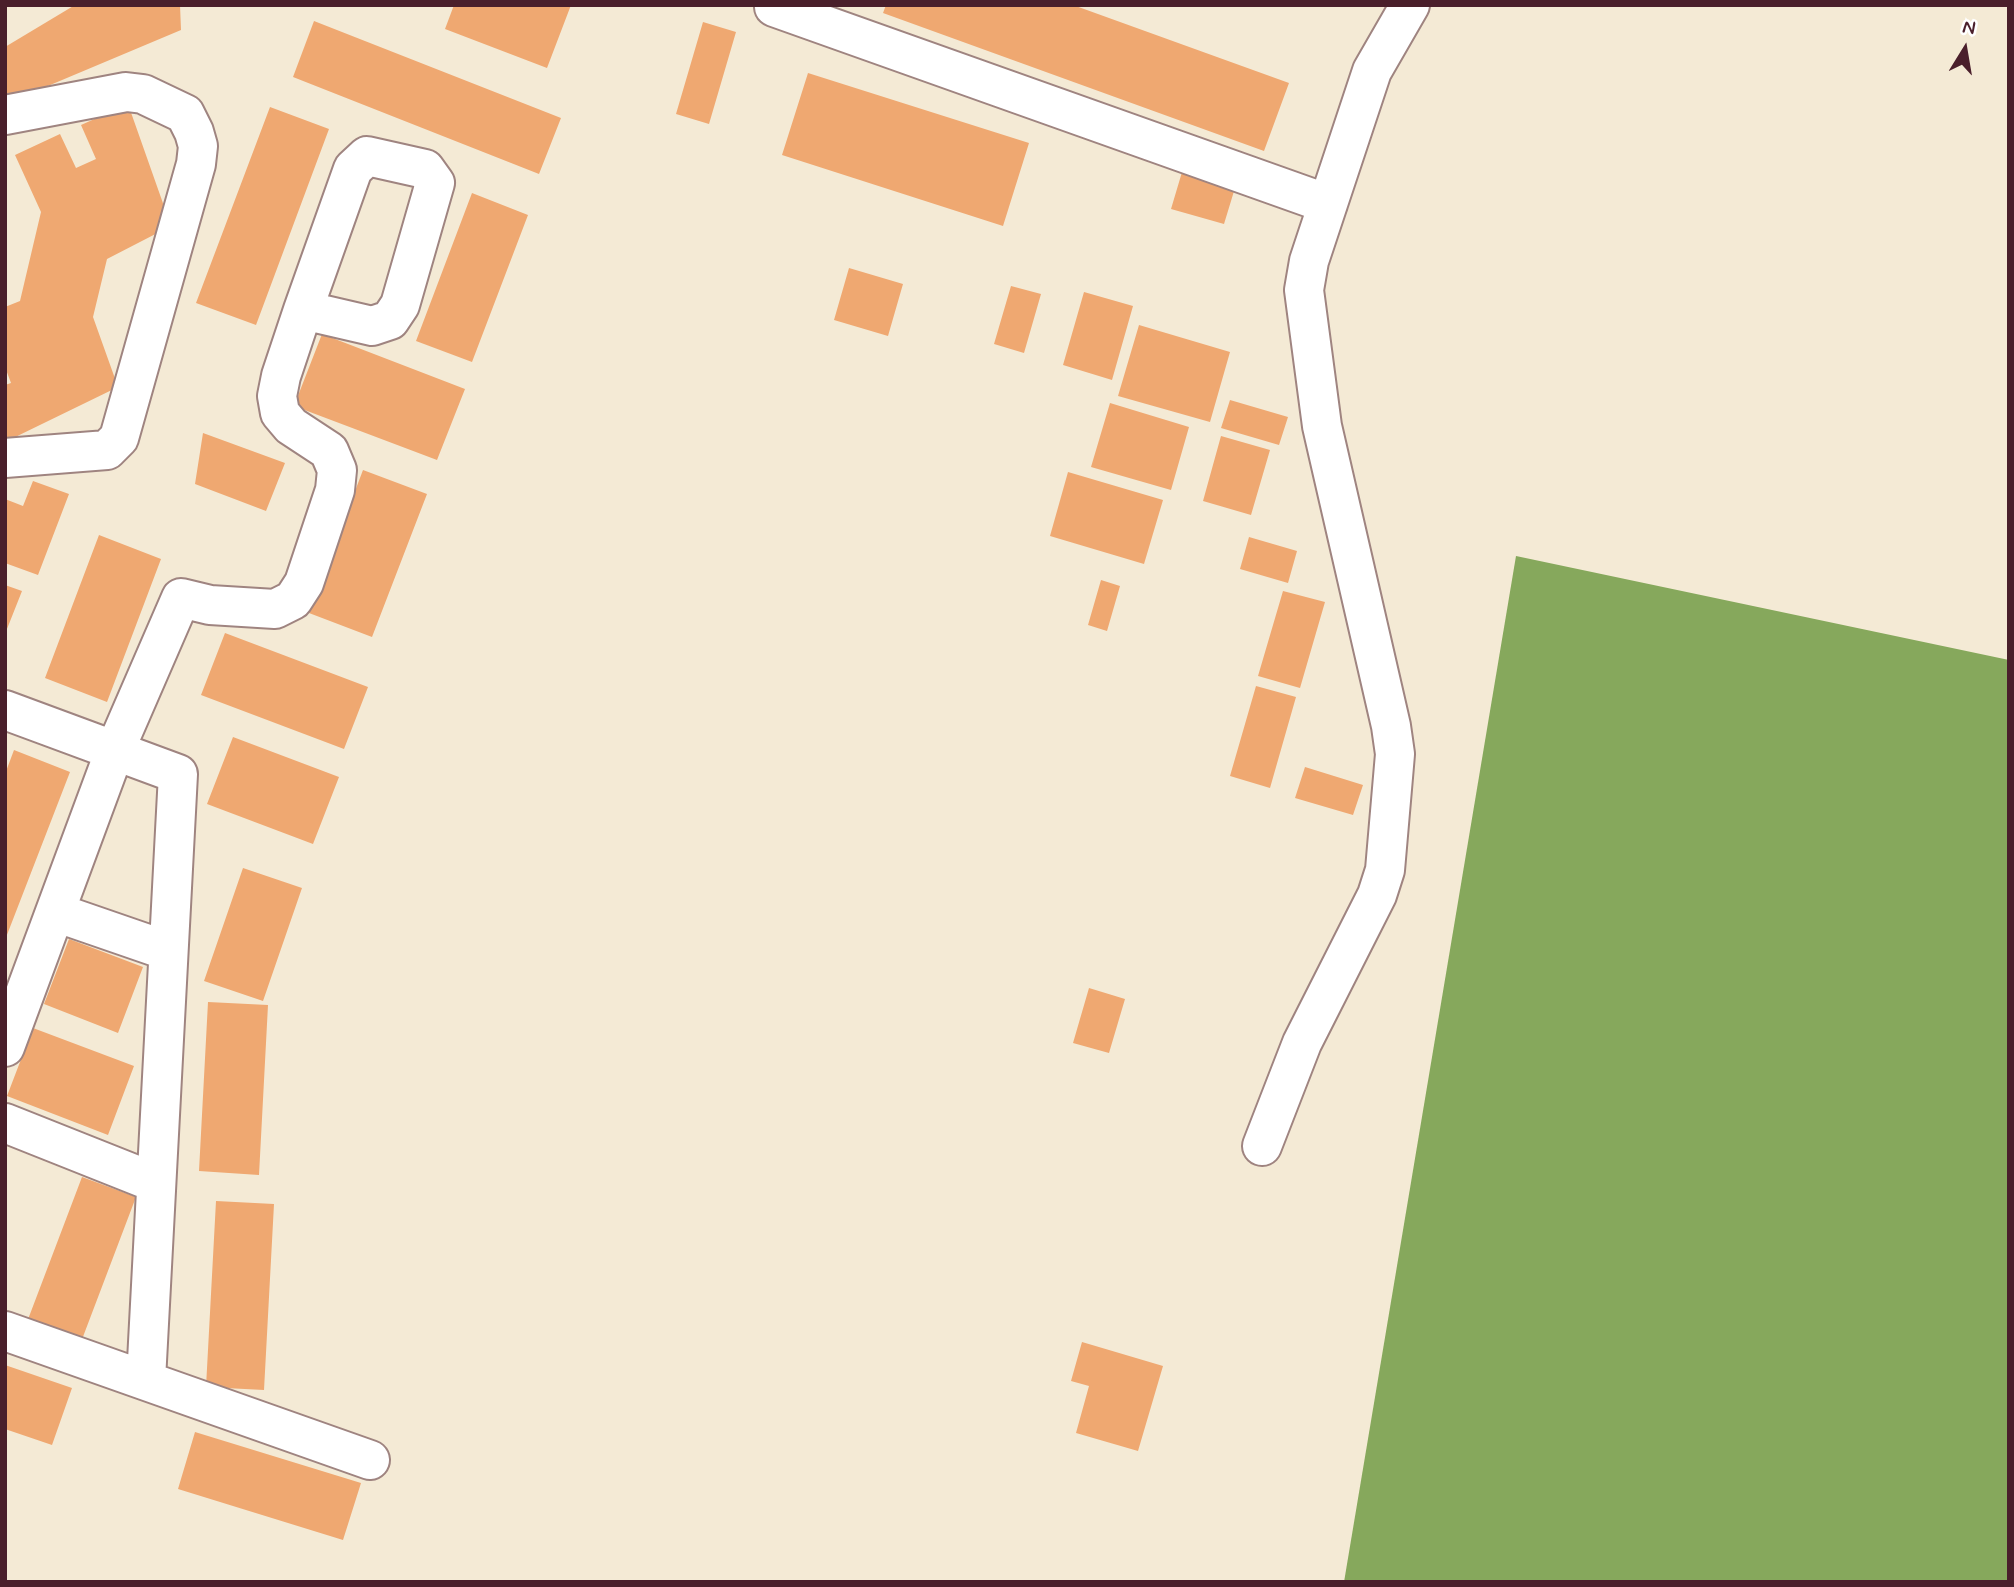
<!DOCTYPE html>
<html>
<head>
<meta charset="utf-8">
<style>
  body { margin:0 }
  #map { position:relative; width:2014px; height:1587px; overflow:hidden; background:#f4ead5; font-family:Mynerve,sans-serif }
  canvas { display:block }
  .frame { position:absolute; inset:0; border:7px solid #4a1f2b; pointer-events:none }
  .north { position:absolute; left:1930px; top:14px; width:70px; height:70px; -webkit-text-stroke:5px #fff; paint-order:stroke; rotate:11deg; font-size:19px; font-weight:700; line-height:28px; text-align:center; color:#4a1f2b }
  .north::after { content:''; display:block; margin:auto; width:24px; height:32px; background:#4a1f2b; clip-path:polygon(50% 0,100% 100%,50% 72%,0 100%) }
</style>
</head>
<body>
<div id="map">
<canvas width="2014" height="1587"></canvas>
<div class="frame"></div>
<div class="north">N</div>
</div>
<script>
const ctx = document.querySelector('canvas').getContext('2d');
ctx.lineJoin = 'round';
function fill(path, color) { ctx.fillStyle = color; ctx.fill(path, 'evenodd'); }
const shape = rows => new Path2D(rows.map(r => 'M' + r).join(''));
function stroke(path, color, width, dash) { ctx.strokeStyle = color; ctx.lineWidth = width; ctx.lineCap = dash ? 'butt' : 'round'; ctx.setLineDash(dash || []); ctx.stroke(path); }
fill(shape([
  [1516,556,2009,660,2009,1582,1344,1582]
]), '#86a85c');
fill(shape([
  [75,5,180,5,181,30,5,104,5,47],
  [454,5,571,5,547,68,445,29],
  [886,5,1073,5,1289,83,1264,151,883,13],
  [314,21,561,118,539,174,293,77],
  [703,22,736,32,709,124,676,114],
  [808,73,1029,143,1003,226,782,155],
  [128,104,171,226,107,259,93,317,118,387,5,442,5,385,11,383,5,367,5,307,20,301,41,212,15,155,60,134,76,168,96,159,81,125],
  [270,107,329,129,256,325,196,303],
  [1185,162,1238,178,1224,224,1171,209],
  [472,193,528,215,472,362,416,341],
  [849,268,903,284,888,336,834,320],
  [1011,286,1041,294,1024,353,994,344],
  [1084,292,1133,306,1112,380,1063,365],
  [1139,325,1230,352,1210,422,1118,396],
  [322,334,465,389,437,460,294,406],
  [1230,400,1288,417,1279,445,1221,428],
  [1110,403,1189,427,1171,490,1091,467],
  [203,433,285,463,266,511,195,484],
  [1221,436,1270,450,1251,515,1203,501],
  [363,470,427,494,372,637,309,613],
  [1068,472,1163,500,1144,564,1050,536],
  [33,481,69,494,38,575,5,563,5,499,23,506],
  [99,535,161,559,107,702,45,678],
  [1249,537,1297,551,1288,583,1240,569],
  [1101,580,1120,586,1107,631,1088,625],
  [5,585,22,591,5,634],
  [1283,591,1325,602,1300,688,1258,676],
  [225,633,368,687,344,749,201,695],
  [1256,686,1296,697,1270,788,1230,776],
  [233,737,339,777,313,844,207,804],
  [14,750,70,772,5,940,5,774],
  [1305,767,1363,785,1353,815,1295,798],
  [243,868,302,888,263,1001,204,981],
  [69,939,143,967,118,1033,44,1004],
  [1089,988,1125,999,1109,1053,1073,1043],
  [208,1002,268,1005,259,1175,199,1171],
  [33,1028,134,1066,108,1135,7,1096],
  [82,1177,136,1197,81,1342,27,1322],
  [216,1201,274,1204,264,1390,206,1387],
  [1082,1342,1163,1366,1138,1451,1076,1433,1089,1386,1071,1381],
  [5,1365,72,1388,52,1445,5,1429],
  [195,1432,361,1483,343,1540,178,1489]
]), '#efa871');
const minor = shape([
  [774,7,1328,204],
  [5,115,126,92,143,94,185,114,194,132,198,146,196,164,119,438,107,450,5,458],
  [5,710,178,774,146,1380],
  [55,912,168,951],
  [5,1047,115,750,181,598,210,605,275,609,293,600,304,583,335,490,337,470,329,451,291,426,280,413,277,396,281,376,303,310,353,169,367,156,425,169,435,183,400,305,390,320,372,326,303,310],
  [5,1123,156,1183],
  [1262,1146,1302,1043,1377,895,1385,870,1395,754,1391,726,1322,426,1304,290,1309,261,1372,71,1410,5],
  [5,1331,370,1460]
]);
stroke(minor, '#9f8480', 42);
stroke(minor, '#fff', 38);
</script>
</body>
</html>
